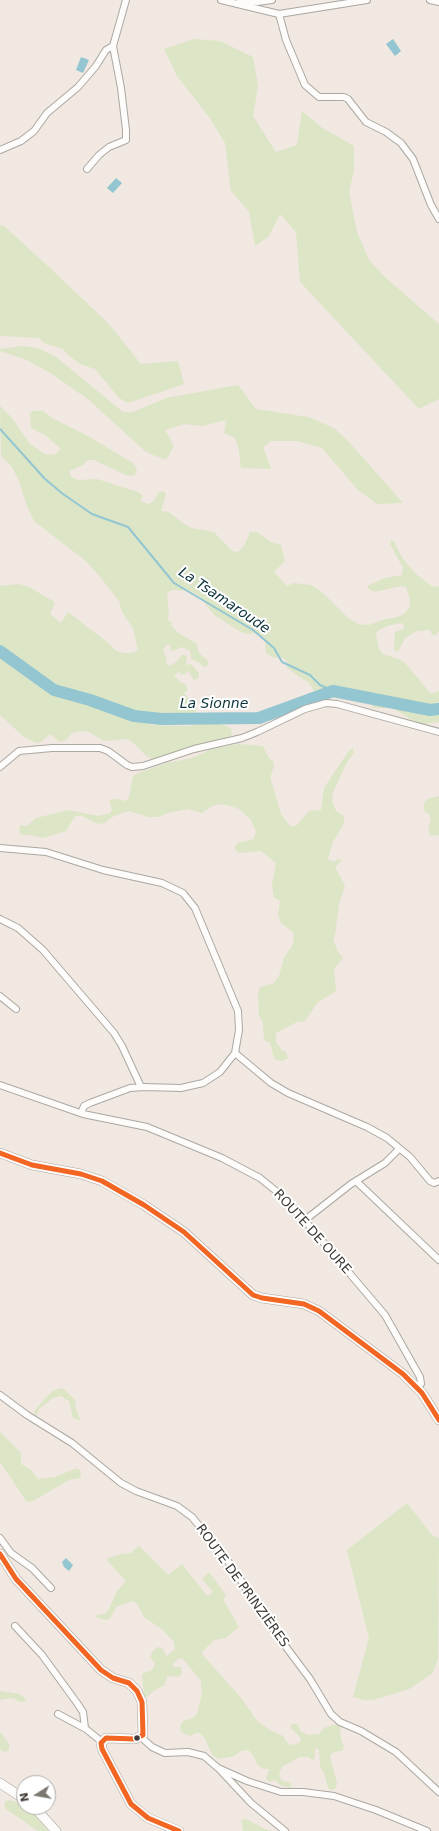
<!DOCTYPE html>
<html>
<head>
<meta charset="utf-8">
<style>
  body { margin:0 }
  #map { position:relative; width:439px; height:1831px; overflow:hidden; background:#f0e8e1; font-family:"DejaVu Sans",sans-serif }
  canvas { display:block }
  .north { position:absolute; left:16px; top:1775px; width:40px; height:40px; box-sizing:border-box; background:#fff; border:1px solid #b2b0ae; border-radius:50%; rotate:259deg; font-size:11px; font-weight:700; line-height:16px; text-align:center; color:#3f3a35 }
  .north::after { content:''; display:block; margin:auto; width:14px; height:18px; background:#7d7771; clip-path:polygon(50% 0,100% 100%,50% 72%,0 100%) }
</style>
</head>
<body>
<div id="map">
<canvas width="439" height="1831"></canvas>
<div class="north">N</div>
</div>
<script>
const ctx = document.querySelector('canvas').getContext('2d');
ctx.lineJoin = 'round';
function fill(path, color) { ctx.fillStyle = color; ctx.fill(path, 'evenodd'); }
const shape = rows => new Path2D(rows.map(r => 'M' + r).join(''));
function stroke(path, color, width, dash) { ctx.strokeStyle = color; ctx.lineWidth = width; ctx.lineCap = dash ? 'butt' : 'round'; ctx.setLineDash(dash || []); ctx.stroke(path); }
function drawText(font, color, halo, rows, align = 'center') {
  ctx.font = font + ' "DejaVu Sans",sans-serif'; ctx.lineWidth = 4; ctx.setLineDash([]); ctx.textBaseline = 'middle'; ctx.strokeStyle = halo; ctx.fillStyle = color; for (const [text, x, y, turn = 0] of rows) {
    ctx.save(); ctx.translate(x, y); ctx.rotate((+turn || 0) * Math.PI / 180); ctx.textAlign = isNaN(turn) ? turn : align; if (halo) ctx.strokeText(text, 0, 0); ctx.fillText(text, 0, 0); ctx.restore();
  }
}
fill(shape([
  [194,39,220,41,253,57,258,86,253,116,276,152,297,145,302,111,321,127,354,146,354,170,349,192,357,232,369,260,387,279,439,324,439,399,419,409,300,282,296,232,280,214,269,236,255,246,249,212,231,191,225,143,209,117,177,76,164,49],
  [0,225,4,226,49,267,109,324,141,364,178,361,184,384,128,403,119,398,95,369,80,364,68,355,63,349,44,343,39,338,0,336],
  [22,346,40,349,56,357,123,412,133,412,166,398,238,385,256,409,308,417,334,428,349,442,403,503,377,504,358,490,322,448,297,441,271,441,263,447,271,469,241,468,239,450,235,438,224,433,226,420,202,426,184,424,165,430,174,446,166,460,146,452,89,400,52,374,27,360,0,351,0,349],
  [0,406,12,418,30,444,45,454,54,455,61,449,45,435,31,428,30,414,33,411,43,411,54,419,88,436,133,463,137,470,134,476,126,475,94,460,88,460,83,465,69,471,71,477,79,480,97,479,138,492,143,496,140,501,148,504,153,502,159,492,164,491,166,495,161,511,169,512,184,524,192,528,214,532,232,551,238,552,244,546,250,532,257,532,271,542,281,545,285,561,274,572,287,586,294,583,311,585,324,594,348,618,358,624,369,625,382,620,397,617,404,614,409,608,410,600,406,587,401,586,374,592,369,589,367,586,385,578,402,575,403,568,390,544,391,540,394,542,403,559,416,574,433,587,439,586,439,631,436,635,432,635,430,630,417,631,405,638,398,652,394,650,395,632,404,629,403,623,390,625,379,630,376,633,377,640,379,649,383,654,401,660,406,664,431,694,439,691,439,722,423,724,410,719,393,708,373,708,370,700,352,690,344,688,316,693,308,682,304,680,287,668,287,661,283,658,272,657,266,653,265,640,261,636,256,633,247,634,241,632,214,615,200,597,191,591,172,590,167,594,169,616,167,620,172,622,171,625,178,633,196,643,199,653,209,662,207,666,203,667,200,663,191,659,190,651,182,647,173,651,170,650,170,646,168,644,163,650,167,660,166,663,169,666,176,662,182,655,187,656,186,665,191,664,199,673,198,679,194,680,188,671,185,674,182,675,179,672,174,675,180,682,185,684,188,690,184,693,189,699,195,702,197,708,195,714,188,716,153,717,140,714,137,715,136,721,154,725,188,726,215,722,231,728,232,736,228,739,201,743,172,754,152,759,145,755,138,747,128,739,104,741,89,732,80,731,72,733,66,740,60,742,50,734,41,742,36,743,24,737,0,715,0,586,18,584,29,587,55,602,50,614,61,623,68,612,107,642,115,650,123,653,132,653,138,650,133,628,122,612,119,601,101,578,87,562,34,521,27,506,19,481,12,467,1,456],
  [238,744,263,746,269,758,273,761,274,767,271,775,271,780,281,814,290,826,296,826,309,811,321,810,324,788,348,752,353,748,354,753,346,764,333,793,332,801,336,811,344,816,344,823,333,842,328,859,333,862,338,859,342,860,335,867,345,886,339,904,335,935,333,939,338,952,343,958,334,969,336,991,317,1003,305,1021,297,1022,276,1033,276,1042,282,1050,286,1052,288,1058,282,1061,274,1059,270,1043,264,1040,263,1023,259,1015,258,994,260,987,274,983,279,976,284,958,293,944,294,933,281,923,278,914,280,901,274,898,272,885,276,863,261,851,239,853,234,848,237,843,254,839,256,832,251,820,239,809,231,806,221,804,212,806,202,813,188,809,168,813,158,817,148,817,129,811,114,816,105,823,98,824,82,816,75,816,66,831,43,838,29,835,21,835,19,830,20,825,27,826,36,818,69,810,98,816,110,813,112,809,109,800,117,799,125,801,129,798,133,776,138,773,167,763,192,758,212,749],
  [439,796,439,835,431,836,428,829,431,820,429,814,424,811,424,804,427,799],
  [61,1388,64,1389,75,1400,76,1410,81,1421,73,1418,69,1401,61,1396,53,1398,39,1409,37,1415,35,1416,34,1412,37,1408,48,1395,53,1391],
  [0,1432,21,1453,21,1464,30,1469,38,1479,55,1477,77,1468,80,1470,81,1476,80,1478,69,1480,33,1501,27,1502,0,1462],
  [407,1503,432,1535,439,1538,438,1659,432,1674,409,1689,373,1700,364,1700,353,1697,369,1638,347,1550],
  [139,1546,168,1575,182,1564,207,1596,213,1592,202,1579,209,1572,226,1595,223,1599,239,1627,226,1638,214,1640,201,1653,241,1698,258,1722,272,1731,283,1736,289,1745,296,1744,301,1741,300,1737,291,1728,291,1724,297,1724,301,1731,308,1735,319,1734,324,1728,336,1724,341,1726,340,1734,342,1743,344,1745,343,1750,332,1753,330,1757,337,1783,336,1788,331,1790,328,1788,324,1773,320,1767,319,1750,315,1748,315,1758,312,1760,308,1757,300,1757,283,1766,279,1773,281,1780,291,1783,291,1788,286,1787,280,1785,276,1780,270,1782,266,1779,269,1769,263,1769,258,1765,252,1754,248,1750,241,1751,234,1756,219,1759,213,1756,204,1737,198,1732,190,1736,181,1732,180,1726,183,1721,193,1718,197,1714,202,1693,201,1681,182,1658,178,1659,173,1664,174,1667,181,1667,182,1673,179,1677,167,1676,165,1685,155,1690,147,1697,144,1696,142,1674,152,1670,155,1664,150,1657,153,1651,157,1647,162,1648,167,1656,175,1649,174,1642,162,1629,145,1618,137,1604,132,1601,116,1607,110,1619,105,1620,96,1617,97,1615,105,1614,109,1609,117,1591,126,1581,106,1559,121,1554,131,1553],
  [0,1691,20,1694,27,1700,22,1702,11,1698,0,1700],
  [0,1732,9,1744,9,1749,6,1752,2,1751,0,1748],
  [8,1800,17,1802,32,1812,49,1831,38,1831,6,1809,4,1806,5,1802],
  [246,1819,265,1829,272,1831,243,1831,241,1820]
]), '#dce5c6');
fill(shape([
  [393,39,401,51,395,56,386,44],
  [81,57,89,60,83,73,76,70],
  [116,178,122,183,113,193,107,188],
  [66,1558,73,1565,69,1571,64,1567,62,1562]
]), '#93c6d1');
stroke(shape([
  [0,429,45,479,63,494,92,514,128,527,174,583,253,630,274,648,282,662,310,675,320,685,333,691]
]), '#93c6d1', 2);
stroke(shape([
  [0,651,54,690,90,700,134,716,162,719,259,718,333,691,430,710,439,709]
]), '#93c6d1', 12);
const street = shape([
  [221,0,279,14,367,0],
  [430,0,439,2],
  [238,3,247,1,257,2,272,0],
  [279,14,286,40,305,85,319,97,344,97,348,99,366,122,386,132,401,143,413,159,431,205,439,219],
  [0,150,21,141,34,131,47,113,78,87,96,66,106,50,113,46,126,0],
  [87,169,99,155,109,147,126,140,126,130,121,88,113,46],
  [0,767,19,751,52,748,100,748,108,751,127,765,132,767,143,766,194,749,242,738,257,732,305,709,326,703,337,704,439,732],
  [0,848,46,852,103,870,162,883,183,893,195,908,238,1011,239,1030,235,1053,271,1083,288,1093,367,1127,387,1138,410,1157,430,1181,434,1183,439,1181],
  [0,919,18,928,43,950,114,1033,122,1046,141,1087],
  [0,996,16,1009],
  [0,1085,83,1114,147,1127,222,1158,260,1178,281,1195,300,1215,385,1315,420,1377,421,1384,417,1388],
  [81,1113,84,1106,90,1103,130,1088,144,1087,181,1088,203,1083,220,1072,235,1053],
  [356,1181,439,1260],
  [305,1220,351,1184,385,1163,399,1149],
  [0,1395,27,1415,72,1443,121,1483,136,1491,177,1506,192,1517,231,1565,268,1623,310,1679,331,1714,340,1722,361,1731,396,1752,439,1792],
  [0,1538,11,1553,32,1568,51,1588],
  [15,1626,42,1655,77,1703,83,1712,85,1728],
  [58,1714,86,1729,102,1742],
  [141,1737,152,1747,165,1753,188,1752,204,1756,218,1768,247,1781,281,1792,303,1792,334,1796,376,1810,427,1831],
  [220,1770,251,1803,285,1831]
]);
const secondary = shape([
  [0,1153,32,1165,81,1174,102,1181,144,1205,184,1232,253,1295,262,1298,304,1304,319,1311,403,1374,422,1393,439,1420],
  [0,1554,16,1579,101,1670,113,1678,129,1683,137,1691,142,1702,143,1735,135,1739,106,1738,101,1743,102,1749,131,1804,148,1818,179,1831],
  [0,1783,24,1799],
  [34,1807,56,1831]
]);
stroke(street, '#aca7a1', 8);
stroke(secondary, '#aca7a1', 10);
stroke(street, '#fdfcfa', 6);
stroke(secondary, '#fdfcfa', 9);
stroke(shape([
  [0,1153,32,1165,81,1174,102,1181,144,1205,184,1232,253,1295,262,1298,304,1304,319,1311,403,1374,422,1393,439,1420],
  [0,1554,16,1579,101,1670,113,1678,129,1683,137,1691,142,1702,143,1735,135,1739,106,1738,101,1743,102,1749,131,1804,148,1818,179,1831]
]), '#f26522', 5);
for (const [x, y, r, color] of [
  [137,1738,3.5,"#3f3a35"]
]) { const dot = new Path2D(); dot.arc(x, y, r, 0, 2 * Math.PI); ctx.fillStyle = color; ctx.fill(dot); stroke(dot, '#fff', 1.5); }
drawText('13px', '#3f3a35', '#fff', [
  ["ROUTE DE OURE",312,1232,48],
  ["ROUTE DE PRINZIÈRES",242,1586,54]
]);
drawText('italic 14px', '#0e343c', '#fff', [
  ["La Tsamaroude",224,601,34],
  ["La Sionne",214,704]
]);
</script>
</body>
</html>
